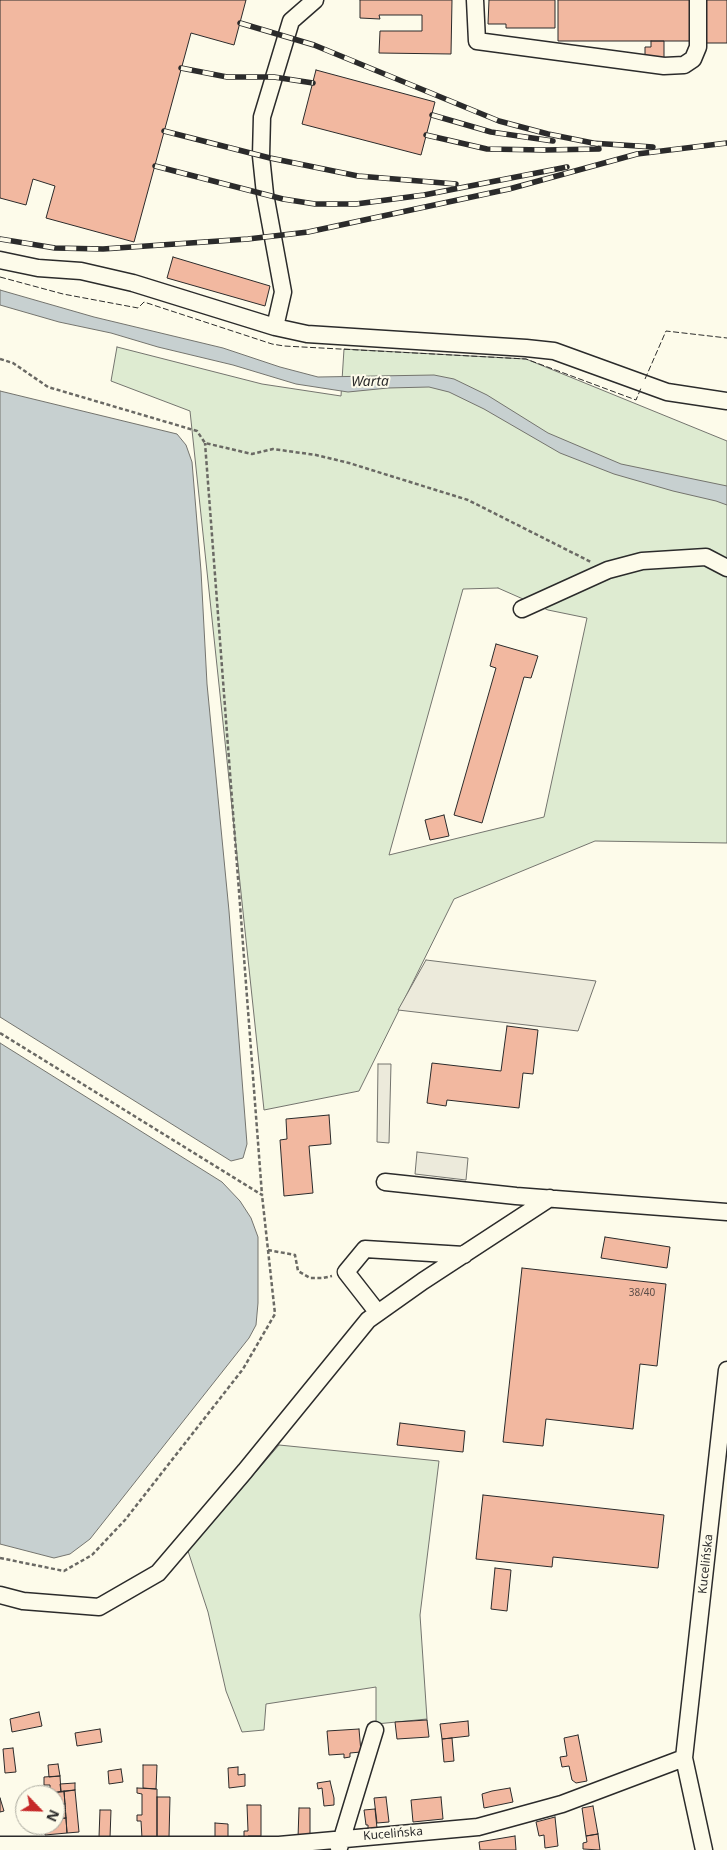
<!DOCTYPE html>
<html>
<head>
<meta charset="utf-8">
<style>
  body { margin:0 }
  #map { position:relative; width:727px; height:1850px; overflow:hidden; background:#fdfbea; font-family:"Noto Sans",sans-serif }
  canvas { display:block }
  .north { position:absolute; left:15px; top:1785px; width:50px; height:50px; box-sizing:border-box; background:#fdfbea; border:1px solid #a9a89e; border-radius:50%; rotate:114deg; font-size:14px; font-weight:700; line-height:20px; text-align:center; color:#2b2b2b }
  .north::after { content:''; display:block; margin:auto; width:18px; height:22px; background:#c62828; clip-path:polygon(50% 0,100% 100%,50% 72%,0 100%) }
</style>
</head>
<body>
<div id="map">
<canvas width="727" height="1850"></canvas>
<div class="north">N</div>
</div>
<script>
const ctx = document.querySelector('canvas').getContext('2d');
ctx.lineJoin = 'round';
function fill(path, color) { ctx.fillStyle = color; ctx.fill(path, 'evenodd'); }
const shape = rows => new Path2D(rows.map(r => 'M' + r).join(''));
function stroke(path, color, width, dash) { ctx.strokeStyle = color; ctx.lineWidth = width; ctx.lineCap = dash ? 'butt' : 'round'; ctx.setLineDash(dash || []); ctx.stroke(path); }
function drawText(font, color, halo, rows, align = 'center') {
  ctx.font = font + ' "Noto Sans",sans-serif'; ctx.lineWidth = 4; ctx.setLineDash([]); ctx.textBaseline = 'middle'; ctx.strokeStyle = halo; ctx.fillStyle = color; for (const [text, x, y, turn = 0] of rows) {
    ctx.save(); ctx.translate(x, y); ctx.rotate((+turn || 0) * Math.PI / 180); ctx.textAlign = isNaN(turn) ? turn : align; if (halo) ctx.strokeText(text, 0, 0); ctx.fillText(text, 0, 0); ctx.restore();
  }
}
const green = shape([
  [117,347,262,384,341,396,344,349,526,359,727,441,727,843,595,841,454,899,359,1091,264,1110,190,411,111,381,117,347],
  [498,588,548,610,587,618,544,817,389,855,463,589,498,588],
  [279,1445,439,1461,420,1615,427,1719,376,1724,376,1687,266,1704,264,1730,242,1732,226,1691,208,1612,188,1551,279,1445]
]);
fill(green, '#deebd1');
stroke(green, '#74746e', 1);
const parking = shape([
  [426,960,596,981,578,1031,398,1010,426,960],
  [378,1064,391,1064,389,1143,377,1142,378,1064],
  [417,1152,468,1158,466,1180,415,1174,417,1152]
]);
fill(parking, '#eceadb');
stroke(parking, '#74746e', 1);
const water = shape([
  [0,290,94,317,223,348,280,367,318,377,434,375,454,379,487,395,548,433,621,464,727,486,727,505,716,501,673,491,614,474,560,453,484,409,449,392,429,387,388,388,348,392,296,384,233,365,158,347,111,333,59,322,0,305,0,290],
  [0,391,177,434,186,445,192,462,201,571,207,684,229,911,247,1144,243,1158,231,1161,0,1017,0,391],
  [0,1043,222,1182,240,1201,251,1218,258,1237,258,1303,256,1325,249,1338,90,1539,70,1554,54,1558,0,1544,0,1043]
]);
fill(water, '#c7d0d0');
stroke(water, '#74746e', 1);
const building = shape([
  [0,0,246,0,234,45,191,33,134,242,46,218,55,186,33,179,26,205,0,198,0,0],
  [360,0,452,0,451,54,379,53,380,31,422,31,422,15,379,15,380,19,360,18,360,0],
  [489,0,555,0,555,28,506,28,506,24,488,24,489,0],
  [558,0,693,0,693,41,558,41,558,0],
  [706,0,727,0,727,43,706,43,706,0],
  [651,41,664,41,664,58,645,58,645,47,651,47,651,41],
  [316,70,435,102,421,155,302,124,316,70],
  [173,257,270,286,265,306,167,278,173,257],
  [496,644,538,656,531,678,524,677,482,823,454,815,496,668,490,666,496,644],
  [444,815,449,836,430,840,425,820,444,815],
  [507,1026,538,1030,533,1074,523,1073,519,1108,447,1100,446,1106,427,1103,432,1063,501,1071,507,1026],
  [329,1115,331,1144,309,1146,313,1193,284,1196,280,1140,287,1139,286,1119,329,1115],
  [605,1237,670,1247,667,1268,601,1258,605,1237],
  [522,1268,666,1284,657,1366,640,1364,633,1429,546,1419,543,1446,503,1442,522,1268],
  [400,1423,465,1431,463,1452,397,1445,400,1423],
  [483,1495,664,1515,658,1568,553,1557,552,1567,476,1559,483,1495],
  [495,1568,511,1570,507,1611,491,1609,495,1568],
  [39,1712,42,1726,12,1732,10,1719,39,1712],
  [427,1720,429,1737,397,1739,395,1722,427,1720],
  [468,1721,469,1736,442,1739,440,1724,468,1721],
  [100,1729,102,1742,77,1746,75,1733,100,1729],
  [359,1729,361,1752,350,1753,350,1757,344,1758,344,1754,329,1755,327,1731,359,1729],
  [578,1735,587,1781,576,1783,572,1780,569,1766,562,1767,560,1757,567,1756,564,1738,578,1735],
  [452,1738,454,1761,444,1762,442,1739,452,1738],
  [13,1748,16,1772,5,1773,3,1749,13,1748],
  [58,1764,60,1776,49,1777,48,1765,58,1764],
  [143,1765,157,1765,156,1789,143,1788,143,1765],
  [238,1767,238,1775,245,1774,245,1786,229,1788,228,1768,238,1767],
  [121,1769,123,1782,109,1784,108,1771,121,1769],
  [60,1776,61,1792,50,1793,50,1785,44,1785,44,1777,60,1776],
  [330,1781,334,1798,334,1805,324,1806,322,1788,318,1789,317,1783,330,1781],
  [75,1783,75,1790,61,1792,60,1784,75,1783],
  [137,1788,157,1789,157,1837,142,1838,141,1821,137,1821,137,1815,142,1815,142,1794,137,1793,137,1788],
  [510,1788,513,1802,484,1808,482,1794,492,1791,510,1788],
  [75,1790,79,1832,67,1833,64,1791,75,1790],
  [64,1791,65,1804,55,1805,55,1795,50,1795,50,1793,64,1791],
  [157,1797,170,1797,169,1837,157,1837,157,1797],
  [386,1797,389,1822,377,1823,374,1798,386,1797],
  [441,1797,443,1819,413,1822,411,1800,441,1797],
  [0,1798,4,1811,0,1812,0,1798],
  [65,1804,66,1818,55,1819,55,1805,65,1804],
  [247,1805,261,1805,261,1836,248,1836,248,1838,244,1839,244,1831,248,1831,247,1805],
  [593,1806,598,1834,586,1836,582,1808,593,1806],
  [299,1808,310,1808,310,1836,298,1838,299,1808],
  [375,1809,377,1828,368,1829,368,1825,366,1825,364,1810,375,1809],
  [100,1810,111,1810,110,1838,99,1837,100,1810],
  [555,1817,558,1846,545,1848,544,1835,539,1836,536,1822,555,1817],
  [66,1818,67,1833,45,1835,45,1825,55,1825,55,1819,66,1818],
  [215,1823,228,1824,228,1839,215,1839,215,1823],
  [598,1834,600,1850,583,1849,583,1843,587,1842,586,1836,598,1834],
  [515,1836,516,1850,480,1850,479,1842,515,1836]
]);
fill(building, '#f2b8a0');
stroke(building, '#2b2b2b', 1);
const minor = shape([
  [475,0,477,41,664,66,684,65,693,59,698,47,698,0],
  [0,260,38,268,81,271,133,283,275,327,307,334,526,348,554,351,667,392,727,401],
  [275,327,283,292,265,194,261,156,262,117,291,21,315,0],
  [522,609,608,570,642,561,706,557,727,568],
  [385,1182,516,1196,727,1212],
  [378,1313,346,1272,365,1249,464,1255],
  [0,1595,23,1601,99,1607,158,1573,245,1471,368,1320,423,1281,550,1198],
  [0,1845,279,1845,478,1827,562,1804,684,1758],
  [339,1848,375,1730],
  [704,1850,684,1758,727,1370]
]);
stroke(minor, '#2b2b2b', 19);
stroke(shape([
  [0,359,13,363,48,387,197,431,205,443,252,454,273,449,316,455,349,463,468,500,591,562],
  [0,1033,262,1195,205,443],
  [268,1250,295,1255,298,1271,310,1278,323,1278,332,1276],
  [0,1558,64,1571,92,1555,125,1520,243,1369,275,1314,262,1195]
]), '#6a6964', 2.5, [4, 2.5]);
stroke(minor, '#fdfbea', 16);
const rail = shape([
  [240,23,314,45,499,121,548,134,598,144],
  [181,68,227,77,274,77,313,83],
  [432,115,491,132,553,141],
  [164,131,270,158,358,176,456,184],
  [426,135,487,149,544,150,599,149],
  [591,143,653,147],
  [155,166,283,199,315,204,356,204,424,195,567,167],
  [0,239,55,248,103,249,248,239,308,232,509,189,637,154,727,143]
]);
stroke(rail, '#2b2b2b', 5.5);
stroke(rail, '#fdfbea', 4, [11]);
stroke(shape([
  [0,277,63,294,138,308,144,302,272,344,284,346,526,359,636,400,641,388],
  [645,379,666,331,727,338]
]), '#2b2b2b', 1, [6, 2.5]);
drawText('10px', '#5d4e48', null, [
  ["38/40",642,1293]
]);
drawText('12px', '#2b2b2b', '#fdfbea', [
  ["Kucelińska",706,1564,-84],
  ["Kucelińska",393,1834,-5]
]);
drawText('italic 14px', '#2b2b2b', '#fdfbea', [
  ["Warta",370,382,-1]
]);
</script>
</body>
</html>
